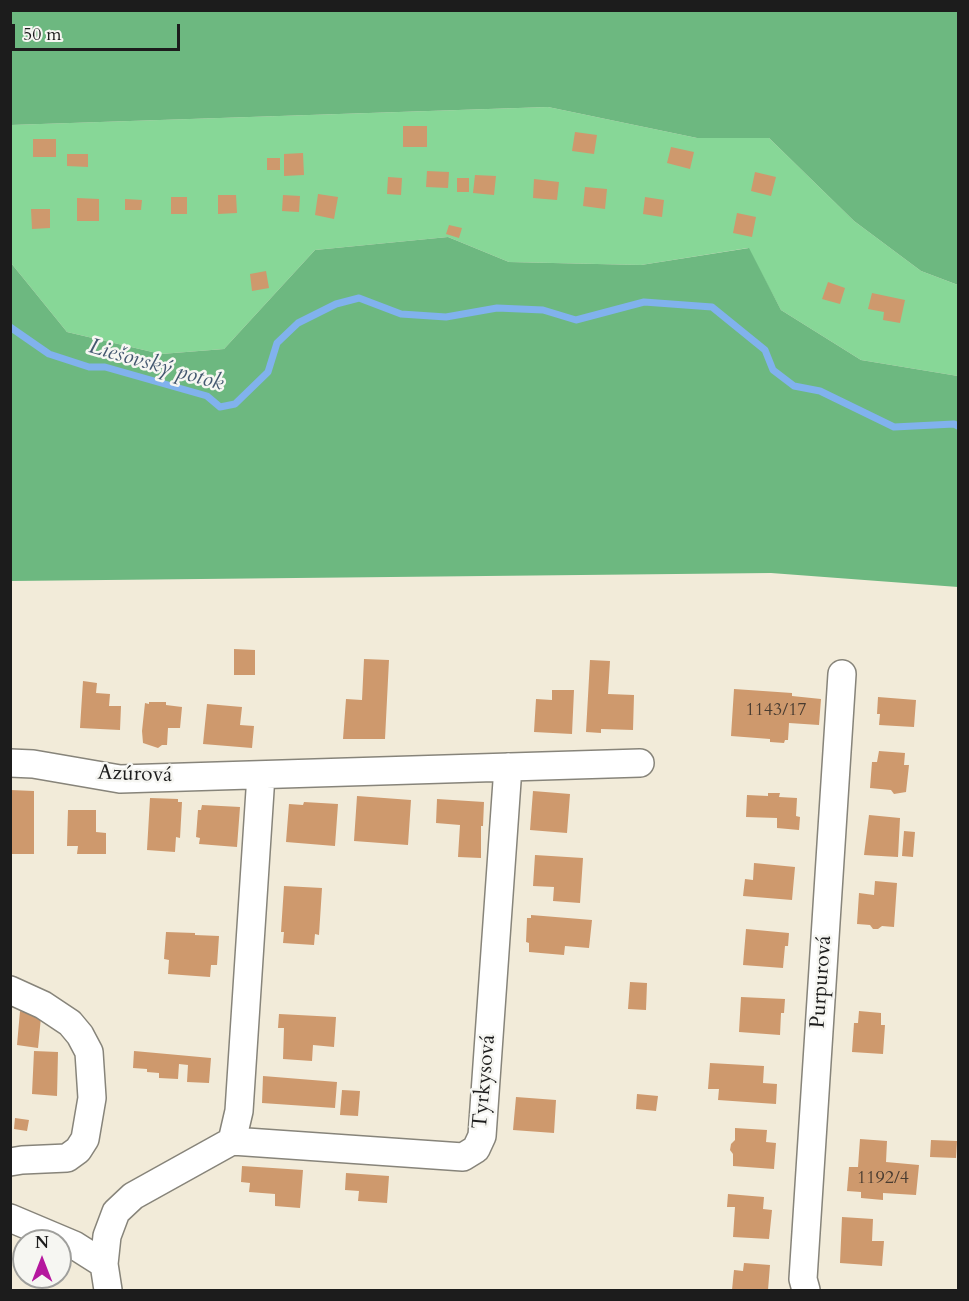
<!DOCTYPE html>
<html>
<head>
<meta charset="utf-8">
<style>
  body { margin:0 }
  #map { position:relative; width:969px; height:1301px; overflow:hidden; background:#f2ebd9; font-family:Cardo,serif }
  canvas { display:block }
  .frame { position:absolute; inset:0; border:12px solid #1c1c1c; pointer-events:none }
  .north { position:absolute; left:12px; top:1229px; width:60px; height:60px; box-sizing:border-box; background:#f6f6f2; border:2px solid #9f9f9c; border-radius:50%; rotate:0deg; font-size:16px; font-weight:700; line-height:24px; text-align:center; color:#1c1c1c }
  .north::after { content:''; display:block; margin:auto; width:21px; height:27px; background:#b5179e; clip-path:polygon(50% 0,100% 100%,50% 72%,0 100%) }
  .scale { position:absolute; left:12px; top:24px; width:168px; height:27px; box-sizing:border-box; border:3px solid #1c1c1c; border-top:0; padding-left:8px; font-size:18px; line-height:21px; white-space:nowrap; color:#1c1c1c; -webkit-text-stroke:4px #f6f6f2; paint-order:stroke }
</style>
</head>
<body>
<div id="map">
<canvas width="969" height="1301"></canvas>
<div class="frame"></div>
<div class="north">N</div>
<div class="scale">50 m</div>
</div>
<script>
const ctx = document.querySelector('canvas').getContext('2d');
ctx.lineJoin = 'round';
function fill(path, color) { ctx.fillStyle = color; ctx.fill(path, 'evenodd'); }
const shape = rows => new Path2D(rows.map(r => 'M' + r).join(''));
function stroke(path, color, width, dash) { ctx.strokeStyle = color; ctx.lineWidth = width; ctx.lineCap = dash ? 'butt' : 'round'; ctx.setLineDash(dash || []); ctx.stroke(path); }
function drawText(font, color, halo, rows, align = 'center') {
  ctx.font = font + ' Cardo,serif'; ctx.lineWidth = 5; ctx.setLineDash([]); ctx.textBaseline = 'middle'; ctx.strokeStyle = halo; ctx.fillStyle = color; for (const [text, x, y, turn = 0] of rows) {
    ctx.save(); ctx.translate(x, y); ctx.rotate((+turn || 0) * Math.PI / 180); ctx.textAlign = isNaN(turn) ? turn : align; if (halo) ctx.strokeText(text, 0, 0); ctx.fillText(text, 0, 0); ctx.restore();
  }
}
fill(shape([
  [548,107,697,138,769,138,854,221,921,271,958,285,958,376,861,360,781,310,748,248,641,265,509,262,448,237,315,250,224,349,161,354,67,332,11,263,10,125]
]), '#87d797');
fill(shape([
  [10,11,958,11,958,285,921,271,854,221,769,138,697,138,548,107,11,125],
  [448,237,509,262,641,265,749,248,781,310,861,360,958,376,958,587,771,573,11,581,11,263,67,332,161,354,224,349,315,250]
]), '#6db880');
stroke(shape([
  [10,327,49,354,89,367,105,367,207,396,220,407,235,404,268,372,277,343,298,323,336,304,359,298,401,314,446,317,497,308,543,310,576,320,644,302,712,307,765,350,773,370,794,386,820,391,894,427,954,424,958,426]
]), '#81b2ed', 7);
fill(shape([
  [403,126,427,126,427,147,403,147],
  [575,132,597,135,594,154,572,151],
  [33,139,56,139,56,157,33,157],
  [671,147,694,152,690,169,667,163],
  [303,153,304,175,284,176,284,154],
  [67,154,88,154,88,167,67,166],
  [267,158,280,158,280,170,267,170],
  [427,171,449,172,448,188,426,187],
  [755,172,776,177,771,196,751,191],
  [475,175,496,176,494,195,473,193],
  [388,177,402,178,401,195,387,194],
  [457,178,469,178,469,192,457,192],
  [534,179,559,182,557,200,533,198],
  [585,187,607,189,605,209,583,206],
  [318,194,338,197,334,219,315,215],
  [218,195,236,195,237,213,218,214],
  [283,195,300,196,299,212,282,211],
  [171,197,187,197,187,214,171,214],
  [645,197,664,200,662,217,643,214],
  [77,198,99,199,99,221,77,221],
  [125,199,142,200,141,210,125,210],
  [31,209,50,209,50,228,32,229],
  [737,213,756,217,752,237,733,233],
  [449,225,462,228,459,238,446,234],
  [266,271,269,288,252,291,250,274],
  [828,282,845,288,840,304,822,299],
  [872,293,905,300,900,323,883,320,884,312,868,309],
  [234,649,255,650,255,675,234,675],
  [364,659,389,660,385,739,343,739,346,699,362,700],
  [590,660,610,661,608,694,634,695,633,730,601,729,601,733,586,732],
  [83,681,97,683,96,693,110,694,109,706,121,706,120,730,80,728],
  [734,689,792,693,792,696,821,699,819,725,789,723,788,740,785,740,784,743,770,742,770,739,731,736],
  [552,690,574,690,572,734,534,732,536,699,552,700],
  [878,697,916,700,914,727,879,725,880,714,877,714],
  [149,702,166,702,166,705,182,707,180,728,168,728,167,745,162,745,158,748,143,743,142,731,145,703,149,704],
  [207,704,242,707,240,725,254,726,252,748,203,744],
  [879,751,905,753,904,765,909,765,906,792,894,794,891,790,870,788,872,762,877,762],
  [10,790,34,791,34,854,10,854],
  [533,791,570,794,567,833,530,830],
  [768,793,780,793,779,797,797,798,796,816,800,817,799,830,777,828,777,818,746,817,747,795,768,796],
  [357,796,411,800,408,845,354,841],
  [150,798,178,799,178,802,182,802,180,838,176,837,175,852,147,850],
  [437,799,484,802,483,826,481,826,481,858,458,857,460,825,436,823],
  [304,802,338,804,335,846,286,842,289,804,303,805],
  [202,805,240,807,237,847,199,844,200,838,196,837,198,810,201,810],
  [68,810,96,810,96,832,106,833,106,854,77,854,78,846,67,846],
  [869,815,900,818,898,857,864,855],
  [904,831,915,832,913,857,902,856],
  [535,855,583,858,580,903,553,901,554,887,533,886],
  [754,863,795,867,792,900,743,896,745,879,753,880],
  [875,881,897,883,894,927,882,926,878,929,873,929,870,925,857,924,859,893,874,895],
  [284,886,322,888,319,935,315,934,314,945,283,943,284,932,281,932],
  [531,915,592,920,589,948,565,946,564,955,529,952,529,943,526,942,527,918,531,918],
  [746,929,789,933,788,946,785,946,783,968,743,965],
  [166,932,195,933,195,935,219,936,217,965,211,965,210,977,168,974,169,960,164,959],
  [630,982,647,983,646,1010,628,1009],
  [741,997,785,999,784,1013,781,1013,780,1035,739,1032],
  [20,1011,41,1017,38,1048,17,1045],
  [859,1011,881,1013,881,1025,885,1025,883,1054,852,1052,854,1023,858,1023],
  [279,1014,336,1017,334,1047,313,1045,312,1061,283,1059,284,1028,278,1028],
  [34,1051,58,1052,57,1096,32,1094],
  [134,1051,211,1058,209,1083,187,1082,188,1065,179,1064,178,1079,159,1078,159,1073,147,1072,147,1069,133,1068],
  [710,1063,764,1066,763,1083,777,1084,776,1104,718,1100,719,1089,708,1089],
  [263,1076,337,1082,335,1108,262,1103],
  [342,1090,360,1091,358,1116,340,1115],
  [637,1094,658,1096,656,1111,636,1109],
  [516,1097,556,1100,554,1133,513,1130],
  [15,1118,29,1120,27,1131,14,1129],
  [735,1128,767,1130,766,1142,776,1143,774,1169,733,1166,733,1154,730,1150,731,1144,735,1140],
  [860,1139,887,1141,886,1162,919,1165,916,1195,883,1193,883,1200,861,1198,861,1192,847,1191,849,1167,858,1167],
  [931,1140,957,1141,956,1158,930,1157],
  [242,1166,303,1170,300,1208,275,1206,275,1194,249,1192,250,1183,241,1182],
  [346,1173,389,1176,387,1203,358,1201,359,1191,345,1190],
  [728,1194,764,1197,763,1209,772,1210,769,1239,733,1237,735,1207,727,1207],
  [842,1217,873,1219,872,1241,884,1241,882,1266,840,1263],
  [744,1263,770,1265,768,1290,732,1290,734,1270,743,1271]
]), '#ce996d');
const street = shape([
  [10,763,33,764,120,779,640,763],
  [10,990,43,1005,70,1023,80,1035,89,1052,92,1098,85,1139,78,1150,67,1158,22,1160,10,1162],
  [232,1141,463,1157,476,1149,482,1136,508,767],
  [10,1218,74,1245,104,1264],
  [108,1290,104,1264,107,1236,116,1212,133,1196,232,1141,239,1111,261,775],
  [806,1290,803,1279,842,674]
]);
stroke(street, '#87847a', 30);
stroke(street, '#fff', 27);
drawText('18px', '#483b30', null, [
  ["1143/17",776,711],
  ["1192/4",883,1179]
]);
drawText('21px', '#1c1c1c', '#f6f6f2', [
  ["Azúrová",135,775,2],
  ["Purpurová",822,982,-86],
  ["Tyrkysová",485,1082,-85]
]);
drawText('italic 22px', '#445870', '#f6f6f2', [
  ["Liešovský potok",156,366,16]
]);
</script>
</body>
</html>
